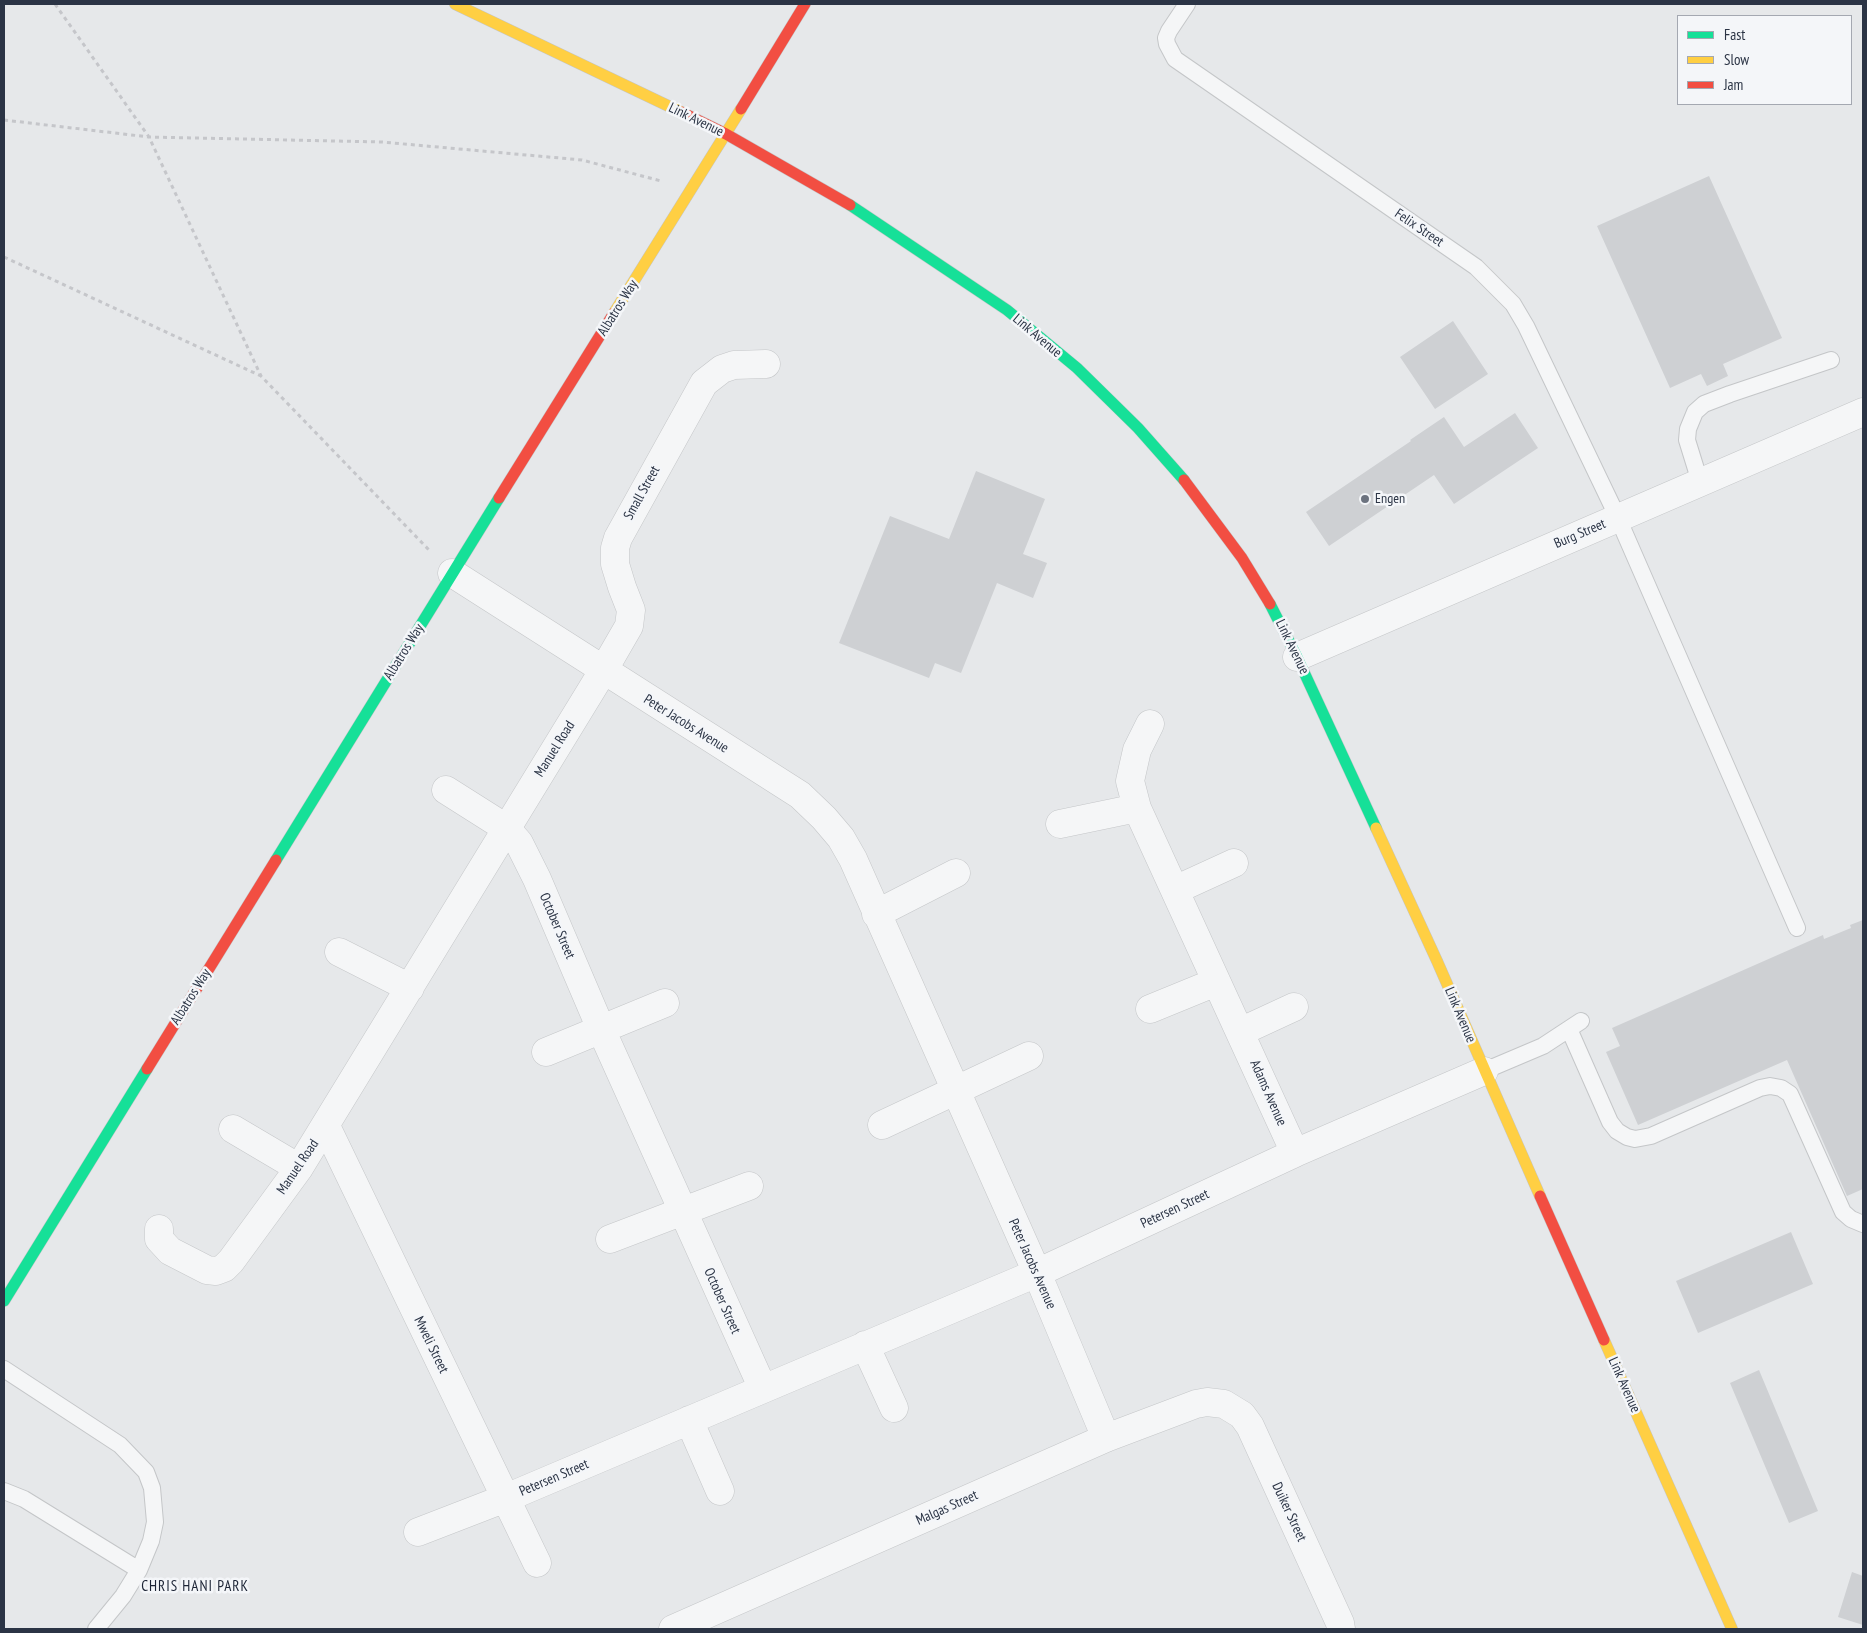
<!DOCTYPE html>
<html>
<head>
<meta charset="utf-8">
<style>
  body { margin:0 }
  #map { position:relative; width:1867px; height:1633px; overflow:hidden; background:#e6e8ea; font-family:"PT Sans Narrow",sans-serif }
  canvas { display:block }
  .frame { position:absolute; inset:0; border:5px solid #2b3445; pointer-events:none }
  .legend { position:absolute; left:1677px; top:15px; width:175px; height:90px; box-sizing:border-box; background:#f4f6f9; border:1px solid #a4a8b1; margin:0; padding:6px 9px; list-style:none; font-size:15px; color:#2b3445 }
  .legend li { display:flex; align-items:center; gap:10px; height:25px }
  .legend b { width:25px; border:1px solid #a4a8b1 }
</style>
</head>
<body>
<div id="map">
<canvas width="1867" height="1633"></canvas>
<div class="frame"></div>
<ul class="legend">
<li><b style="height:6px;background:#16e098"></b>Fast</li>
<li><b style="height:6px;background:#ffcf43"></b>Slow</li>
<li><b style="height:6px;background:#f24e42"></b>Jam</li>
</ul>
</div>
<script>
const ctx = document.querySelector('canvas').getContext('2d');
ctx.lineJoin = 'round';
function fill(path, color) { ctx.fillStyle = color; ctx.fill(path, 'evenodd'); }
const shape = rows => new Path2D(rows.map(r => 'M' + r).join(''));
function stroke(path, color, width, dash) { ctx.strokeStyle = color; ctx.lineWidth = width; ctx.lineCap = dash ? 'butt' : 'round'; ctx.setLineDash(dash || []); ctx.stroke(path); }
function drawText(font, color, halo, rows, align = 'center') {
  ctx.font = font + ' "PT Sans Narrow",sans-serif'; ctx.lineWidth = 5; ctx.setLineDash([]); ctx.textBaseline = 'middle'; ctx.strokeStyle = halo; ctx.fillStyle = color; for (const [text, x, y, turn = 0] of rows) {
    ctx.save(); ctx.translate(x, y); ctx.rotate((+turn || 0) * Math.PI / 180); ctx.textAlign = isNaN(turn) ? turn : align; if (halo) ctx.strokeText(text, 0, 0); ctx.fillText(text, 0, 0); ctx.restore();
  }
}
fill(shape([
  [1709,176,1782,338,1723,364,1728,376,1707,386,1701,374,1670,388,1597,226],
  [1453,321,1488,374,1435,409,1400,357],
  [1515,413,1538,448,1454,504,1434,475,1329,546,1306,512,1411,441,1410,440,1444,417,1464,447],
  [976,471,1045,499,1023,554,1047,563,1033,598,997,583,961,673,935,663,929,678,839,643,890,516,949,539],
  [1863,920,1863,1189,1847,1196,1787,1060,1638,1125,1606,1052,1620,1046,1612,1028,1823,935,1824,939,1851,928,1850,925],
  [1791,1232,1813,1284,1698,1333,1676,1281],
  [1759,1370,1818,1511,1789,1523,1730,1383],
  [1852,1572,1863,1576,1863,1625,1838,1617]
]), '#ced0d3');
const lane = shape([
  [1187,4,1169,31,1166,38,1167,44,1175,59,1476,267,1513,304,1526,326,1618,518,1797,928],
  [1700,482,1687,440,1688,429,1695,412,1704,404,1730,394,1831,360],
  [1569,1029,1610,1122,1617,1131,1627,1137,1635,1139,1651,1136,1760,1088,1770,1086,1781,1088,1790,1094,1795,1105,1843,1212,1851,1219,1863,1224],
  [1484,1071,1543,1046,1581,1021],
  [4,1369,120,1445,146,1472,152,1488,155,1522,151,1541,139,1570,123,1596,96,1629],
  [4,1491,24,1499,139,1570]
]);
const street = shape([
  [452,573,800,795,824,818,841,838,853,859,1037,1273,1106,1438],
  [1297,657,1863,412],
  [1150,724,1137,750,1130,781,1137,808,1295,1153],
  [446,790,506,828,519,843,537,879,601,1029,763,1389],
  [1060,824,1137,808],
  [1175,890,1234,863],
  [876,914,956,873],
  [339,952,410,988],
  [1150,1009,1216,982],
  [1240,1032,1294,1007],
  [546,1052,665,1003],
  [882,1125,1029,1056],
  [326,1126,537,1563],
  [233,1129,299,1168],
  [159,1229,159,1239,170,1251,207,1270,216,1271,224,1268,231,1261,299,1168,603,671,629,626,631,610,622,587,615,564,615,548,618,538,704,383,722,369,734,365,766,364],
  [610,1239,749,1186],
  [865,1345,894,1408],
  [689,1420,720,1491],
  [418,1532,506,1498,1037,1273,1295,1153,1484,1071],
  [673,1629,1106,1438,1196,1404,1207,1402,1224,1404,1242,1415,1250,1426,1340,1623,1341,1629]
]);
const fast = shape([
  [850,205,1007,310,1077,368,1138,428,1184,480],
  [1270,604,1297,657,1376,828],
  [276,860,499,498],
  [4,1301,147,1069]
]);
const slow = shape([
  [455,4,681,112],
  [614,313,741,109],
  [1376,828,1437,961,1540,1196],
  [1604,1340,1732,1629]
]);
const jam = shape([
  [741,109,805,4],
  [681,112,726,134,850,205],
  [1184,480,1242,558,1270,604],
  [499,498,614,313],
  [147,1069,276,860],
  [1540,1196,1604,1340]
]);
stroke(lane, '#c4c6c8', 18);
stroke(street, '#c4c6c8', 29);
stroke(fast, '#c4c6c8', 12);
stroke(slow, '#c4c6c8', 12);
stroke(jam, '#c4c6c8', 12);
stroke(shape([
  [55,4,149,137,261,376,429,550],
  [4,120,149,137,382,142,582,160,661,181],
  [4,257,261,376]
]), '#c5c6ca', 3, [4, 4]);
stroke(lane, '#f5f6f7', 16);
stroke(street, '#f5f6f7', 28);
stroke(fast, '#16e098', 11);
stroke(slow, '#ffcf43', 11);
stroke(jam, '#f24e42', 11);
for (const [x, y, r, color] of [
  [1365,499,5,"#6c737f"]
]) { const dot = new Path2D(); dot.arc(x, y, r, 0, 2 * Math.PI); ctx.fillStyle = color; ctx.fill(dot); stroke(dot, '#f4f6f9', 2); }
drawText('14px', '#2b3445', '#f4f6f9', [
  ["Link Avenue",696,120,26],
  ["Felix Street",1419,228,34],
  ["Albatros Way",618,308,-58],
  ["Link Avenue",1037,336,40],
  ["Small Street",642,493,-61],
  ["Burg Street",1580,534,-23],
  ["Link Avenue",1292,647,64],
  ["Albatros Way",404,652,-58],
  ["Peter Jacobs Avenue",686,724,32],
  ["Manuel Road",555,749,-58],
  ["October Street",557,926,67],
  ["Albatros Way",191,997,-58],
  ["Link Avenue",1460,1015,67],
  ["Adams Avenue",1268,1093,66],
  ["Manuel Road",298,1167,-56],
  ["Petersen Street",1175,1209,-25],
  ["Peter Jacobs Avenue",1032,1264,66],
  ["October Street",722,1301,66],
  ["Mweli Street",431,1345,64],
  ["Link Avenue",1624,1385,66],
  ["Petersen Street",554,1478,-23],
  ["Malgas Street",947,1508,-24],
  ["Duiker Street",1289,1512,65]
]);
drawText('14px', '#2b3445', '#f4f6f9', [
  ["Engen",1375,499]
], 'left');
ctx.letterSpacing = '1px';
drawText('15px', '#1d2536', '#f4f6f9', [
  ["CHRIS HANI PARK",195,1587]
]);
ctx.letterSpacing = '0px';
</script>
</body>
</html>
